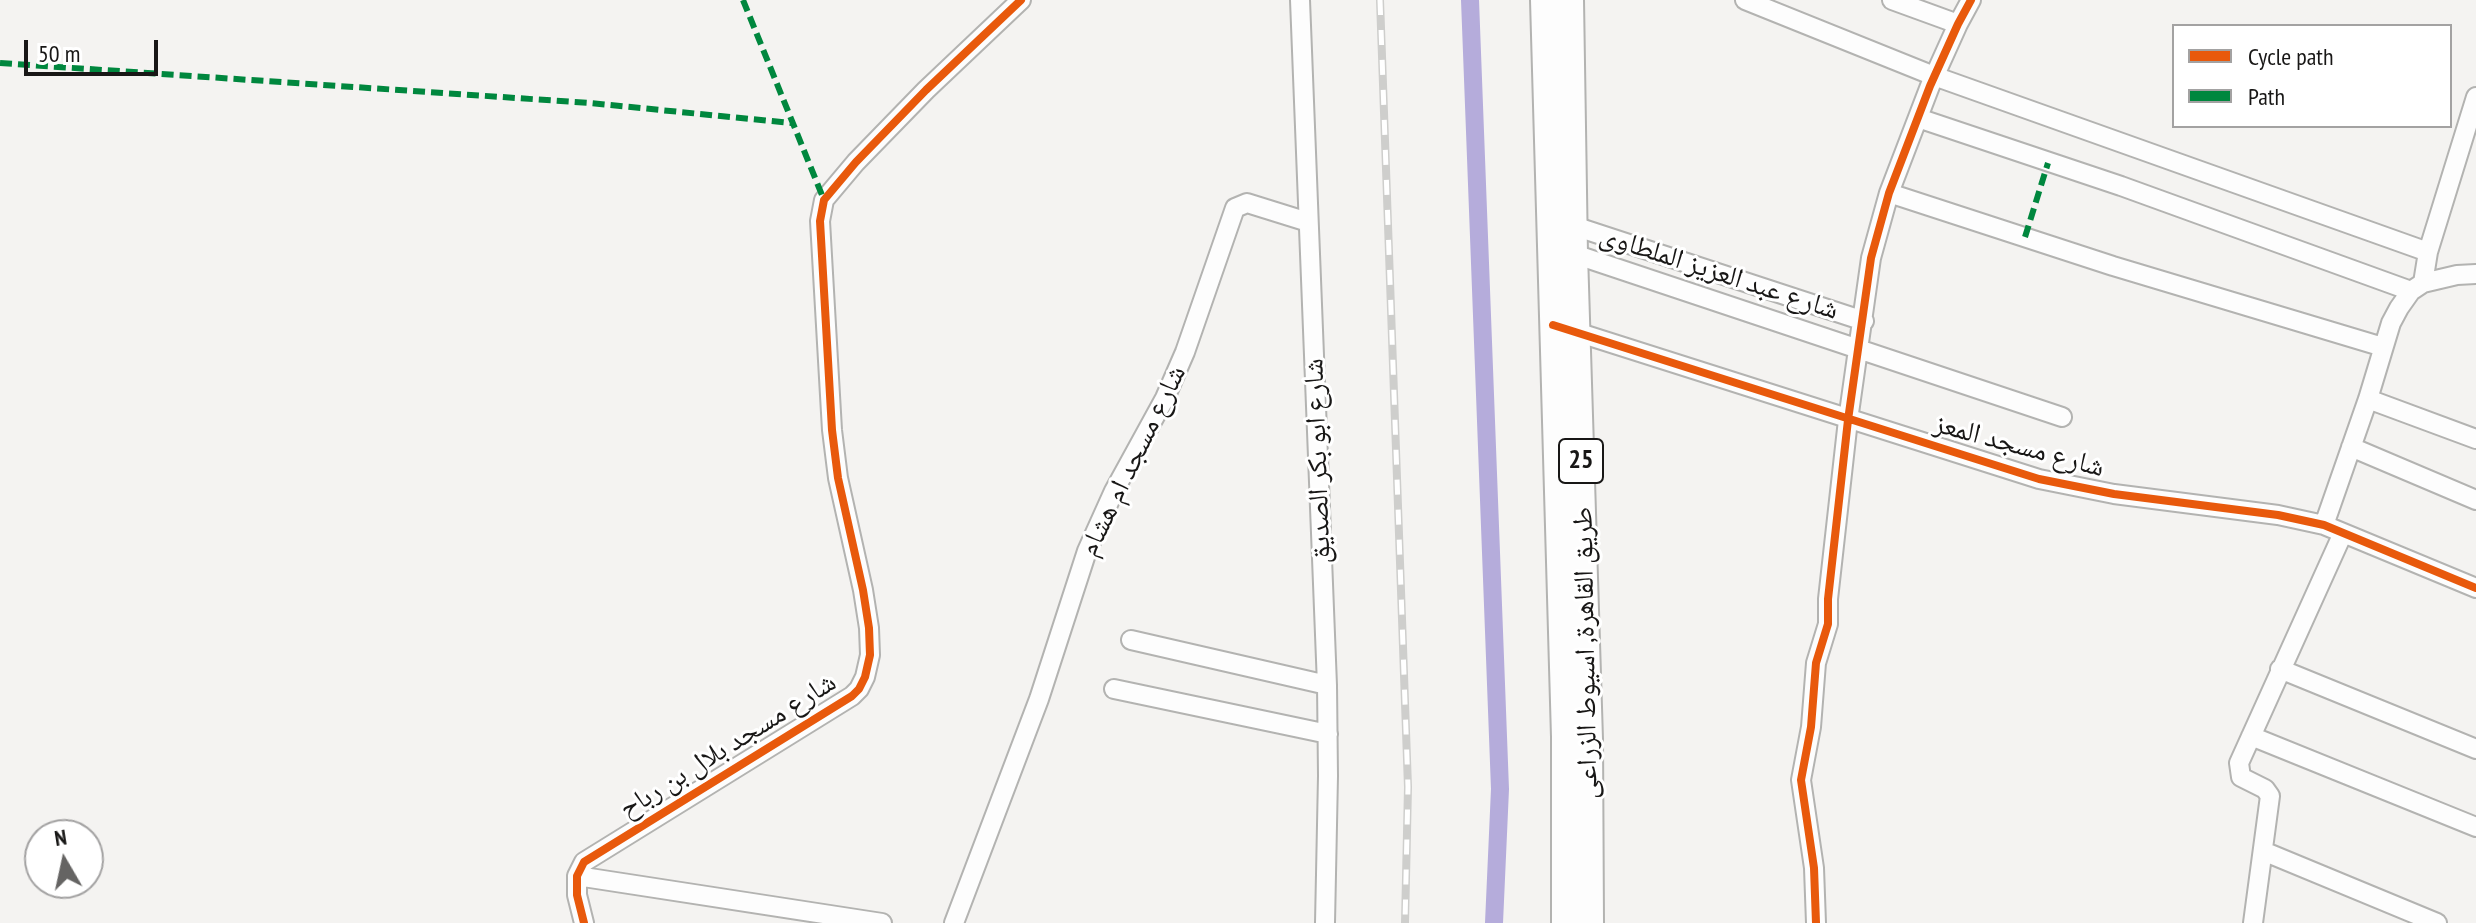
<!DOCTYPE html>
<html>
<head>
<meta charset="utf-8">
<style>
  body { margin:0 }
  #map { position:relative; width:2476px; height:923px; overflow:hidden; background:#f4f3f1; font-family:"PT Sans Narrow",sans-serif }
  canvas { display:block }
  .legend { position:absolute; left:2172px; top:24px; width:280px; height:104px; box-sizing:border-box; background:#fff; border:2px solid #a3a2a2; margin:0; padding:10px 14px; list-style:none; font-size:24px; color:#181716 }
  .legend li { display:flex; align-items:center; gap:16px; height:40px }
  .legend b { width:40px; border:2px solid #a3a2a2 }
  .north { position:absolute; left:24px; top:819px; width:80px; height:80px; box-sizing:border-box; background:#fff; border:2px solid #a3a2a2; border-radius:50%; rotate:351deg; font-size:22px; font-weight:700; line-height:32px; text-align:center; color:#181716 }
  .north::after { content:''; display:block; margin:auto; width:28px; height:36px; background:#656463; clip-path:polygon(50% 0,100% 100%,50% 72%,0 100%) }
  .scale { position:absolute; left:24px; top:40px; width:134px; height:36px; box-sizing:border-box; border:4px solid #181716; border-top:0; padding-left:10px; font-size:24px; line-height:28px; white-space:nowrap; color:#181716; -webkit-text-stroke:6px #fff; paint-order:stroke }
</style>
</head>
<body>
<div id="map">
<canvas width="2476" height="923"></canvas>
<ul class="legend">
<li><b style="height:10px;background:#e8590c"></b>Cycle path</li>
<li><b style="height:10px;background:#00873e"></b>Path</li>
</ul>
<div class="north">N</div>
<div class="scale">50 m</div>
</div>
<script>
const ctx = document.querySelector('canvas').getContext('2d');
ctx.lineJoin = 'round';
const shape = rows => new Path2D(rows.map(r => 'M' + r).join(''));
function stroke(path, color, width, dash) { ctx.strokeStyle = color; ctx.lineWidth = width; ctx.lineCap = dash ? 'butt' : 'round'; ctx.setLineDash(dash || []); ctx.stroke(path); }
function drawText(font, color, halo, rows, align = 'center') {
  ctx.font = font + ' "PT Sans Narrow","Noto Naskh Arabic",sans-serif'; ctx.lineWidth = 6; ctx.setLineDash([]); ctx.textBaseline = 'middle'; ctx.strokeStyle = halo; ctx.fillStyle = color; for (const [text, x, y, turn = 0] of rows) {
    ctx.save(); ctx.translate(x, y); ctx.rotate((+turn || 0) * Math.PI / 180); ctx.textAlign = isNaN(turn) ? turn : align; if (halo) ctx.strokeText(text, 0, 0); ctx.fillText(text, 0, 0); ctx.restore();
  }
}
stroke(shape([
  [1470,0,1500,789,1494,923]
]), '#b5acdb', 18);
const minor = shape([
  [1300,0,1327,685,1328,776,1325,923],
  [1745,0,1934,76,2428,252],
  [1892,0,1958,24],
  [1918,118,2121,186,2411,291],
  [1889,193,2113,266,2383,347],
  [1574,226,1864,321],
  [1574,254,2062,417],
  [2423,283,2428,252,2476,97],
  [1567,329,2039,479,2114,494,2278,515,2324,525,2476,588],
  [2368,399,2476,439],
  [2351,447,2476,500],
  [2324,525,2368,399,2391,323,2399,308,2411,291,2423,283,2457,275,2476,274],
  [1131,640,1327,685],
  [2280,669,2476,749],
  [1114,689,1328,734],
  [2251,736,2476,827],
  [2263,851,2437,923],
  [577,876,882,923],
  [584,923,577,895,577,876,584,862,852,696,859,689,865,677,870,655,869,628,863,590,838,478,832,430,820,221,824,200,856,162,926,90,1021,0],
  [954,923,1039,699,1087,551,1114,491,1165,398,1185,352,1235,208,1247,203,1308,222],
  [1816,923,1814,868,1801,780,1811,727,1816,663,1828,624,1828,599,1848,420,1871,258,1889,193,1930,86,1958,24,1971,0],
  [2253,923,2270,796,2265,789,2241,777,2239,763,2343,533]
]);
const highway = shape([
  [1544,0,1565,737,1565,923],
  [1570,0,1574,254,1589,739,1590,923]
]);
stroke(minor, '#b3b3b1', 22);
stroke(highway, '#b3b3b1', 30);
stroke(minor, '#fdfdfd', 18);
stroke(highway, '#fdfdfd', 26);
const rail = shape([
  [1380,0,1408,787,1405,923]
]);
stroke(rail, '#cececc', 8);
stroke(rail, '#fff', 5, [15]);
stroke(shape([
  [743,0,824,200],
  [0,63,590,103,791,123],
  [2025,237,2048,163]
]), '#00873e', 6, [12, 6]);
stroke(shape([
  [1553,325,2039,479,2114,494,2278,515,2324,525,2476,588],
  [584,923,577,895,577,876,584,862,852,696,859,689,865,677,870,655,869,628,863,590,838,478,832,430,820,221,824,200,856,162,926,90,1021,0],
  [1816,923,1814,868,1801,780,1811,727,1816,663,1828,624,1828,599,1848,420,1871,258,1889,193,1930,86,1958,24,1971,0]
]), '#e8590c', 8);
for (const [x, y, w] of [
  [1581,461,44]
]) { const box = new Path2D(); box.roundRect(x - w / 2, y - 22, w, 44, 6); ctx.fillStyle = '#fff'; ctx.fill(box); stroke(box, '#181716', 2); }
drawText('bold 26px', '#181716', null, [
  ["25",1581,461]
]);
drawText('28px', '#181716', '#fff', [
  ["شارع عبد العزيز الملطاوى",1719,273,18],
  ["شارع مسجد المعز",2019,446,15],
  ["شارع مسجد ام هشام",1133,461,-64],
  ["شارع ابو بكر الصديق",1318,461,-92],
  ["طريق القاهرة, اسيوط الزراعى",1586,653,-91],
  ["شارع مسجد بلال بن رباح",728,746,-32]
]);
</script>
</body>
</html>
